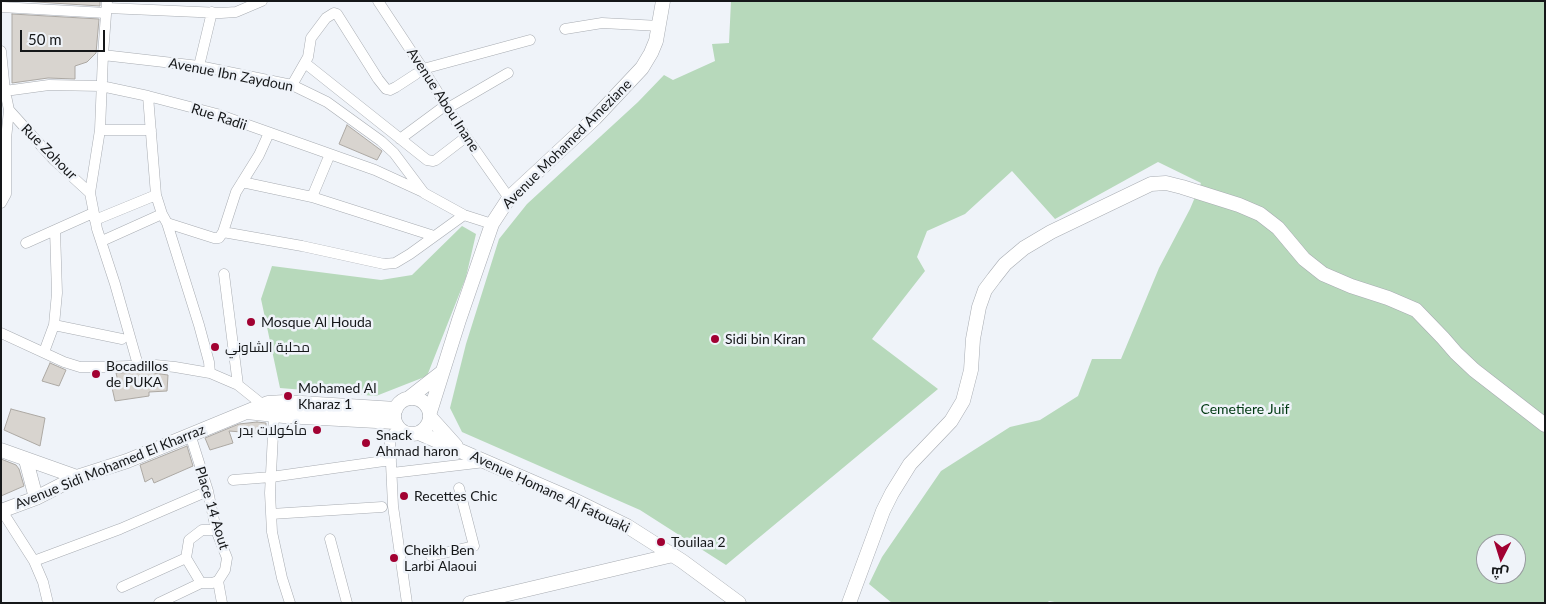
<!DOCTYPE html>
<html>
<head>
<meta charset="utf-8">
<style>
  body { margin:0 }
  #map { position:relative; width:1546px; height:604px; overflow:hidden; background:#eff3f9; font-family:Lato,Cairo,sans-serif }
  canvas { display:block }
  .frame { position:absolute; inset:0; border:2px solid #151719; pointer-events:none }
  .north { position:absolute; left:1476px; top:534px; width:50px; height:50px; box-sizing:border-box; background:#eff3f9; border:1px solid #989b9f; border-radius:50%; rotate:185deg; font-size:14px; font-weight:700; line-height:20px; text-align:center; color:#151719 }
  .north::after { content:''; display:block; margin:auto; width:18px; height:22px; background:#a10132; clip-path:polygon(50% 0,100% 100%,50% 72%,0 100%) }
  .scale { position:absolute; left:20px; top:30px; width:85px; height:22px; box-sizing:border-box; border:2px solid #151719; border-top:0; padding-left:6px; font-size:15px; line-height:18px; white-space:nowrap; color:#151719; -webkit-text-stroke:4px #eff3f9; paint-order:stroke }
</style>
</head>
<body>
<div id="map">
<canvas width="1546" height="604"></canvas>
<div class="frame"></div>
<div class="north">ش</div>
<div class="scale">50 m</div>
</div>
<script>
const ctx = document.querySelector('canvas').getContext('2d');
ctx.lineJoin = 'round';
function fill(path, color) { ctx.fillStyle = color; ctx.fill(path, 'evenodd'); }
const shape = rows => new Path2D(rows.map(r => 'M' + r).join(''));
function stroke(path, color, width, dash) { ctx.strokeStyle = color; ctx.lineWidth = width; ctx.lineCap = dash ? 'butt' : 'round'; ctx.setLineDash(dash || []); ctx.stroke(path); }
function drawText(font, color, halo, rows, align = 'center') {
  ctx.font = font + ' Lato,Cairo,sans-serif'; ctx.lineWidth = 5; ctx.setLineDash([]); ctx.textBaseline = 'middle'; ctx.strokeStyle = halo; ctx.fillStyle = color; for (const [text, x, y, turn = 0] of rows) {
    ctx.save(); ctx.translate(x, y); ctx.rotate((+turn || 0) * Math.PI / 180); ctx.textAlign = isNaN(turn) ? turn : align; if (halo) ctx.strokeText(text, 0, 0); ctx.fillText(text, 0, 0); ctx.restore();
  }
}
fill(shape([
  [731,1,1545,1,1545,603,1060,603,1049,601,1047,603,892,603,869,584,882,557,941,471,1010,427,1040,420,1078,396,1092,359,1121,359,1159,268,1190,209,1201,183,1158,162,1055,219,1012,171,965,214,927,231,917,257,925,271,872,339,938,389,726,565,640,510,462,432,450,408,466,344,499,239,527,204,638,102,664,75,673,80,715,61,712,44,729,43],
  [1486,544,1516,544,1516,574,1486,574],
  [462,226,476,234,466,277,427,376,376,396,280,388,261,299,272,266,381,280,412,275]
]), '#b7d9bb');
const building = shape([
  [21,1,100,1,100,6,21,1],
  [12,14,99,19,96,53,87,62,75,66,75,79,48,78,12,83,12,14],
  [347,125,382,151,377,160,339,144,347,125],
  [50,363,66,370,59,386,42,381,50,363],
  [146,372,168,375,167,391,149,392,149,396,115,401,111,383,118,381,116,373,146,372],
  [11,409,45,418,40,446,4,430,11,409],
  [257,422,266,423,266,434,229,431,233,443,210,450,205,438,239,424,257,422],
  [187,446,193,466,154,483,152,478,145,482,140,465,187,446],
  [1,459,16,465,19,469,24,486,1,496,1,459]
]);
fill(building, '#d8d4cf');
stroke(building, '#aca8a3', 1);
const street = shape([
  [107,1,103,55,100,130,90,193,97,229,115,284,138,365],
  [378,1,423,69,466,137,509,198],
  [1,7,106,13],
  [107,8,221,13,236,12,262,1],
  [565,29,602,23,660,26],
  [1,51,5,91,9,110,54,160,90,193],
  [103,55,199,66,292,85,327,102,381,141,394,153,424,193,464,215,492,224],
  [305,63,427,160,433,161,436,160,466,137],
  [199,66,212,12],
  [423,69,530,40],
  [292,85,308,57,311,38,326,18,334,13,337,14,378,79,386,89,390,90,396,87,416,74],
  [5,91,49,85,101,86,148,96,217,114,375,170,423,192],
  [148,96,156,195,162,214,167,223,199,325,209,362,210,373],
  [448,108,508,73],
  [100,130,151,130],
  [400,139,446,105],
  [1,168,6,168,6,139,9,110],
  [242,182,312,197,434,236],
  [312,197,330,154],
  [1,203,6,194,6,168],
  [95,220,156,195],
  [167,223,214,238,219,238,223,232,302,246,384,264,395,263,410,254,464,215],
  [223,232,236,192,259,155,269,133],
  [102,241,162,214],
  [26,243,93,213],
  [224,274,238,385],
  [54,325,122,339],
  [1,333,64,362,80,367,104,367,155,365,175,367,210,373,238,385,263,405,263,410],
  [44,352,54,325,57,293,55,230],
  [274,415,270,493,272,532,282,578,290,603],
  [399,428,393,434,390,442,393,506,407,603],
  [190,434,208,491,216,530,227,558,225,570,218,581],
  [392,473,485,462],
  [233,480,271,477,391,460],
  [2,511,34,561,43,582,48,603],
  [271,514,382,507],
  [330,539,347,603],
  [431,556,474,546,459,488],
  [34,561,120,529,208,491],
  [218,581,222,603],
  [201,583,186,558,189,540,202,530,216,530],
  [122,587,186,558],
  [159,603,201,583,212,583,218,581]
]);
const secondary = shape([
  [409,398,441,373],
  '394 416a18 18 0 1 1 36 0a18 18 0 1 1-36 0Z',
  [247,412,284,416,395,422],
  [430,412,459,320,492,224,509,198,595,118,642,68,651,53,656,41,663,1],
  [430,417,456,446],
  [419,433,574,500,627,526,682,561,739,603],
  [1,450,77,477],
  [26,460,36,498],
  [1,511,36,498,77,477,127,461,268,403,285,402,396,409],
  [470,603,673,555],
  [849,603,883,511,892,493,910,464,951,421,963,401,971,370,973,339,979,307,985,290,994,278,1005,264,1024,248,1051,232,1151,184,1166,183,1182,187,1239,205,1260,214,1278,228,1304,259,1323,274,1351,286,1388,298,1416,310,1443,338,1456,353,1474,370,1545,425]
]);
stroke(street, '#a8acb2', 11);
stroke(secondary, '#a8acb2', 15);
stroke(street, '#fff', 10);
stroke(secondary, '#fff', 14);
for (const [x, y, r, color] of [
  [251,322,5,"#a10132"],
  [715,339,5,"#a10132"],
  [215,347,5,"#a10132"],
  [96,374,5,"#a10132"],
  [288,396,5,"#a10132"],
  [317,430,5,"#a10132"],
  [366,443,5,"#a10132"],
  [404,496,5,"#a10132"],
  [661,542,5,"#a10132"],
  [394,558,5,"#a10132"]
]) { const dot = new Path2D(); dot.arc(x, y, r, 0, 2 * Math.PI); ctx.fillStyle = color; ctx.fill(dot); stroke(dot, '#eff3f9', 2); }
drawText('14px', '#151719', '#eff3f9', [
  ["Avenue Ibn Zaydoun",231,75,11],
  ["Avenue Abou Inane",443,100,57],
  ["Rue Radii",219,117,18],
  ["Avenue Mohamed Ameziane",567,144,-45],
  ["Rue Zohour",49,152,45],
  ["Avenue Sidi Mohamed El Kharraz",110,467,-22],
  ["Avenue Homane Al Fatouaki",550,492,25],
  ["Place 14 Aout",212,508,73]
]);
drawText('14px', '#151719', '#eff3f9', [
  ["Mosque Al Houda",261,322],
  ["Sidi bin Kiran",725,339],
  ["محلبة الشاوني",225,347],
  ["Bocadillos",106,366],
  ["de PUKA",106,382],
  ["Mohamed Al",298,388],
  ["Kharaz 1",298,404],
  ["مأكولات بدر",307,430,"right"],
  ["Snack",376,435],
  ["Ahmad haron",376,451],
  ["Recettes Chic",414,496],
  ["Touilaa 2",671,542],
  ["Cheikh Ben",404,550],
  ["Larbi Alaoui",404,566]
], 'left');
drawText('14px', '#013912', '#eff3f9', [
  ["Cemetiere Juif",1245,409]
]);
</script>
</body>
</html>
